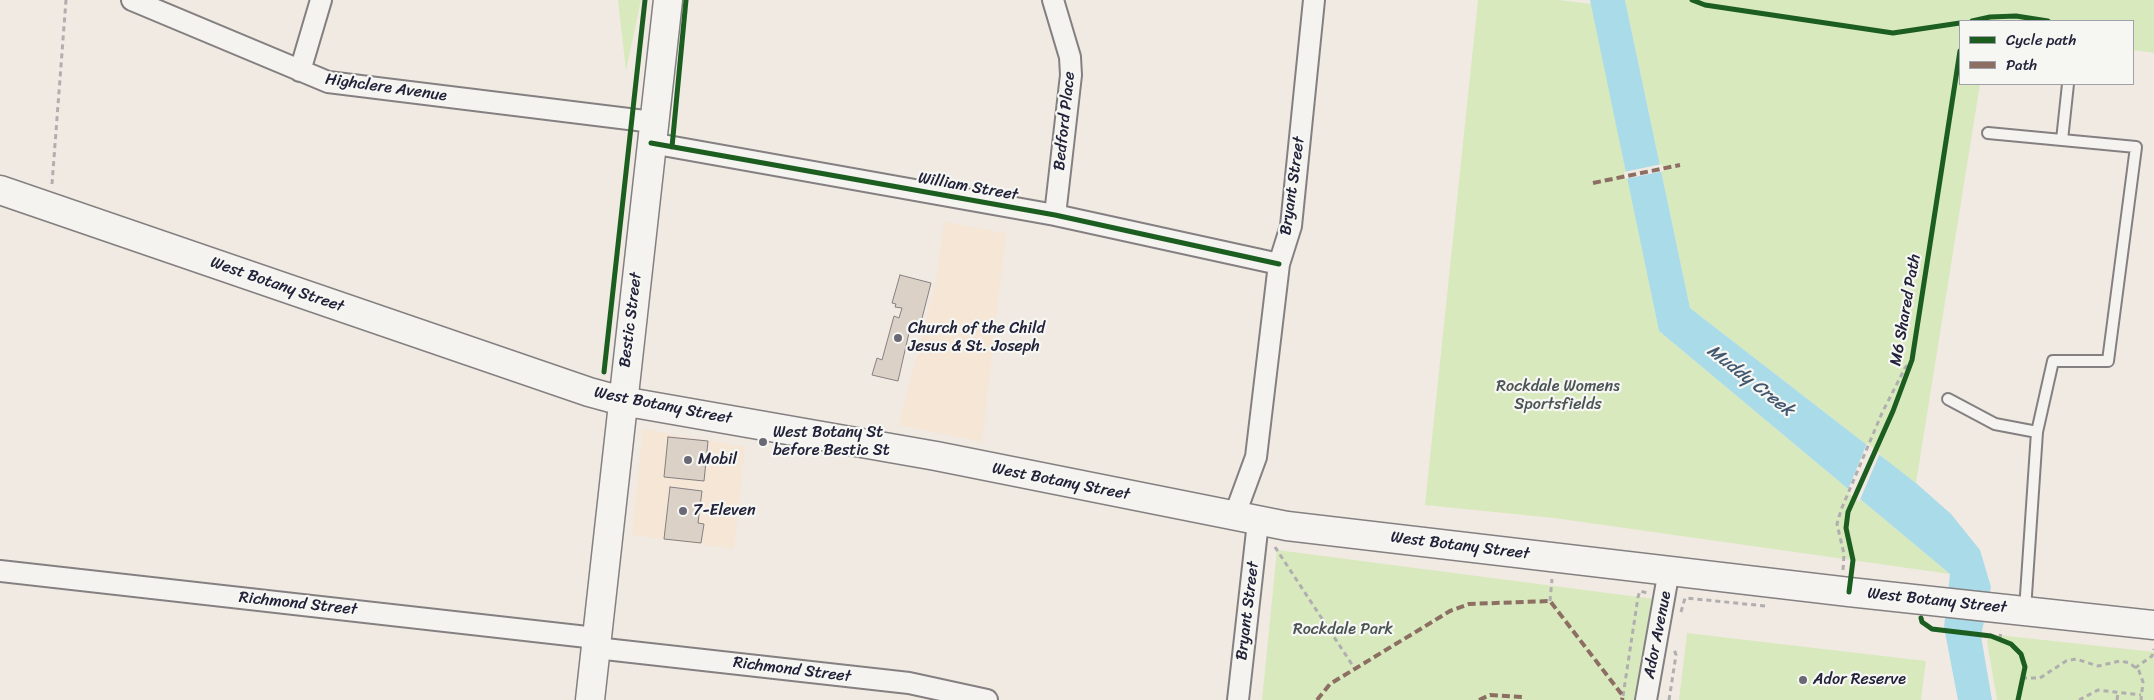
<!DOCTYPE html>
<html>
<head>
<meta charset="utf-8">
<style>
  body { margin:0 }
  #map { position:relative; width:2154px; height:700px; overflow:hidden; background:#f1eae2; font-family:Sriracha,sans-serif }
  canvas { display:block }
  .legend { position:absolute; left:1959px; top:20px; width:175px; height:65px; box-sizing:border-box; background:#f6f6f2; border:1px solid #a1a1a9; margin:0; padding:6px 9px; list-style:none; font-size:15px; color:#22223b }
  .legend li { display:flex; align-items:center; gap:10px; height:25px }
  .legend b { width:25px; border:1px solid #a1a1a9 }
</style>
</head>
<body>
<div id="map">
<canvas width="2154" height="700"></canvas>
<ul class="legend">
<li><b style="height:6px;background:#1b5e20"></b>Cycle path</li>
<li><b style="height:6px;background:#8d6e63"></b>Path</li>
</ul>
</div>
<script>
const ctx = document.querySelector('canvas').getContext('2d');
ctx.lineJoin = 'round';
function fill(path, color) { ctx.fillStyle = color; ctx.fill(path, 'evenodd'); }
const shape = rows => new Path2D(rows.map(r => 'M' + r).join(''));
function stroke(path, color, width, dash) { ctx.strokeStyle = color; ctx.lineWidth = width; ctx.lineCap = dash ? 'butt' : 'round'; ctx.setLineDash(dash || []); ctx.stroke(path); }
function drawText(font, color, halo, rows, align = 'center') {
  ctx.font = font + ' Sriracha,sans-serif'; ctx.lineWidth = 4.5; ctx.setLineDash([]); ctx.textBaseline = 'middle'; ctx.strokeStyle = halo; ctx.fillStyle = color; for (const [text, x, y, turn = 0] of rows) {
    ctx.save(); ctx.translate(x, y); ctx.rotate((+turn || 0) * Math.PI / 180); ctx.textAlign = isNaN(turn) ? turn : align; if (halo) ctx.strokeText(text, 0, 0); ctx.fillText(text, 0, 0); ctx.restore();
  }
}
fill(shape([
  [944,222,1006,233,982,442,899,425,936,280],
  [643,429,745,447,734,549,632,535]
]), '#f5e6d6');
fill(shape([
  [618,0,641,0,626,71],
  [1478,0,1560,0,1592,4,1659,331,1950,574,1554,518,1425,505],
  [1625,0,2154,0,2154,53,2133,50,2133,21,1960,21,1960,84,1980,84,1916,483,1690,308],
  [1277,550,1654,599,1638,700,1262,700],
  [1687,633,1926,661,1921,700,1679,700],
  [1989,634,2154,652,2154,700,1997,700,1987,642]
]), '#d9e9be');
fill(shape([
  [1590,0,1625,0,1690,308,1916,483,1951,514,1980,550,1991,587,1981,636,1992,700,1958,700,1944,627,1950,574,1659,331]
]), '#aadbe9');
fill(shape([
  [1662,164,1664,171,1625,179,1624,172],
  [1867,443,1880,453,1859,502,1847,492]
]), '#f1eae2');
const building = shape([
  [900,275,931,283,920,326,911,324,898,381,872,375,877,358,882,360,894,316,899,318,902,308,895,307,896,304,892,303,900,275],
  [668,437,708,441,704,481,664,477,668,437],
  [670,487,702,491,698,523,704,524,701,543,664,539,670,487]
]);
fill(building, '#dbd1c7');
stroke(building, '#848082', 1);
const lane = shape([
  [1988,133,2136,147,2108,361,2053,361,2037,432,2025,610],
  [2062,140,2068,84],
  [1948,399,1995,424,2037,432]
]);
const street = shape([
  [132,0,328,82,653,122],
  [1053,0,1070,57,1071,75,1055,215],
  [300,71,321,0],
  [651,143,1055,215,1279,264],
  [1234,517,1256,457,1279,264,1291,226,1314,0],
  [0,571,596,638],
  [596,648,909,683,987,700],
  [1238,700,1258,522],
  [1646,700,1669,570]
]);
const secondary = shape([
  [0,190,589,392,622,401,936,456,1287,526,1849,592,2154,625],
  [590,700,668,0]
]);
stroke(lane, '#848082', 14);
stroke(street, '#848082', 24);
stroke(secondary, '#848082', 31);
stroke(shape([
  [52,184,66,0],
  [1275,547,1355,669],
  [1843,570,1844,554,1837,524,1841,510,1882,413,1905,368,1912,360],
  [1550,601,1552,579],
  [1681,612,1685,598,1766,606],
  [2000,639,2001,630],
  [2135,668,2152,656,2154,649],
  [2022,678,2040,678,2066,661,2076,659,2098,666,2120,661,2130,663,2139,671,2143,682,2141,700],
  [1623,696,1638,597,1640,591,1647,593],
  [1669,700,1676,655,1674,649],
  [2079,700,2098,690,2141,695],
  [2117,700,2118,692]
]), '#b0aeaf', 3, [5, 4]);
stroke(lane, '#f4f3f0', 10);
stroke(street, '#f4f3f0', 20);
stroke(secondary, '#f4f3f0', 28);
stroke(shape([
  [1593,183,1680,165],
  [1317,700,1330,684,1450,611,1469,604,1550,601,1623,696,1622,700],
  [1479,700,1490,695,1522,697,1524,700]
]), '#8d6e63', 4, [8, 4]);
stroke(shape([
  [1692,0,1705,5,1893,33,1960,23],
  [1972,21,1990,17,2016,16,2048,21],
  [651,143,1055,215,1279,264],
  [672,147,686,0],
  [604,372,645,0],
  [1849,592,1853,560,1846,528,1848,512,1893,411,1912,360,1960,51],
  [1921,618,1922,622,1932,629,1991,636,2011,644,2021,654,2025,667,2018,700]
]), '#1b5e20', 5);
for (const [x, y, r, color] of [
  [898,338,5,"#6a6875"],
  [763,442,5,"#6a6875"],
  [688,460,5,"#6a6875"],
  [683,511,5,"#6a6875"],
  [1803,680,5,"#6a6875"]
]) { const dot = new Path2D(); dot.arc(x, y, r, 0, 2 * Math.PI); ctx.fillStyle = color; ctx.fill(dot); stroke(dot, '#f6f6f2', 2); }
drawText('16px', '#22223b', '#f6f6f2', [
  ["Highclere Avenue",386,88,8],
  ["Bedford Place",1065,121,-84],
  ["Bryant Street",1293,186,-82],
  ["William Street",968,187,10],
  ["West Botany Street",277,285,19],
  ["M6 Shared Path",1906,310,-80],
  ["Bestic Street",631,320,-83],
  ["West Botany Street",663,406,11],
  ["West Botany Street",1061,482,11],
  ["West Botany Street",1460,546,7],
  ["West Botany Street",1937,601,6],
  ["Richmond Street",298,604,6],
  ["Bryant Street",1248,611,-83],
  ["Ador Avenue",1658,635,-79],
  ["Richmond Street",792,670,7]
]);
drawText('16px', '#22223b', '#f6f6f2', [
  ["Church of the Child",908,329],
  ["Jesus & St. Joseph",908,347],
  ["West Botany St",773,433],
  ["before Bestic St",773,451],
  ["Mobil",698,460],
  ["7-Eleven",693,511],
  ["Ador Reserve",1813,680]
], 'left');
drawText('16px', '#4b5454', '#f6f6f2', [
  ["Rockdale Womens",1558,387],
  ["Sportsfields",1558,405],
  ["Rockdale Park",1343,630]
]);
drawText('italic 18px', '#425870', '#f6f6f2', [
  ["Muddy Creek",1750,381,38]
]);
</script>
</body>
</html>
